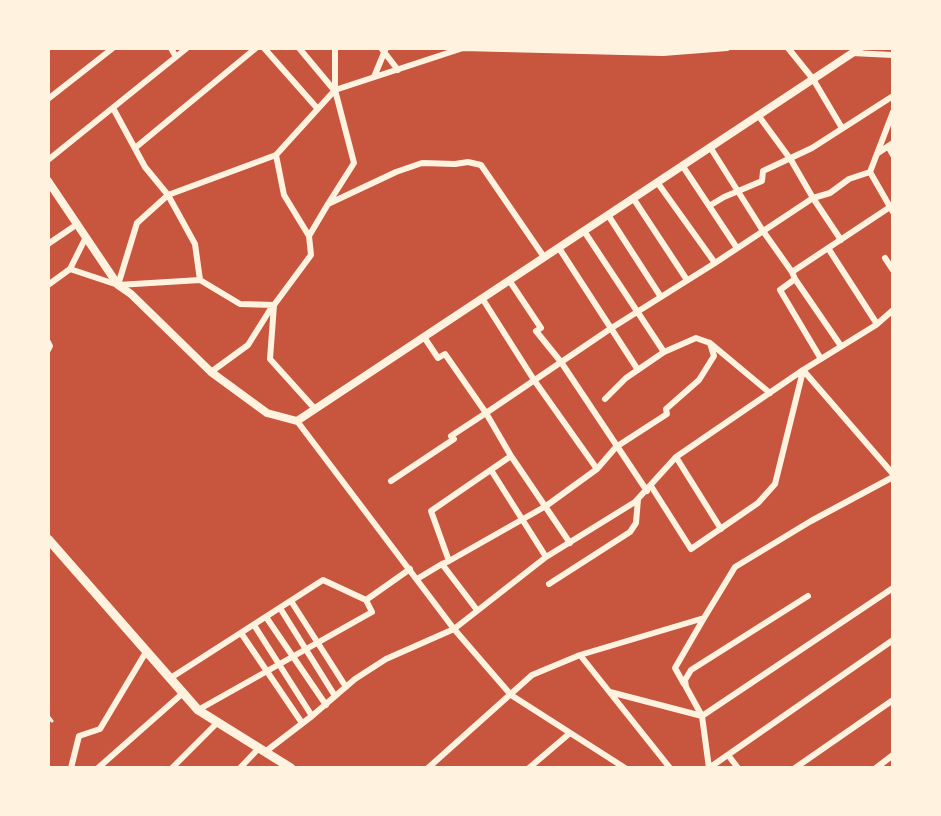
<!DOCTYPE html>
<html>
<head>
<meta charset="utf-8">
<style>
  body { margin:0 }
  #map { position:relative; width:941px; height:816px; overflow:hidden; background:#c8553d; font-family:Poppins,sans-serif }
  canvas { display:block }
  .frame { position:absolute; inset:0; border:50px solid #fff3e0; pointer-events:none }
</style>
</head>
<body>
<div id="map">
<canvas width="941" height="816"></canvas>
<div class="frame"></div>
</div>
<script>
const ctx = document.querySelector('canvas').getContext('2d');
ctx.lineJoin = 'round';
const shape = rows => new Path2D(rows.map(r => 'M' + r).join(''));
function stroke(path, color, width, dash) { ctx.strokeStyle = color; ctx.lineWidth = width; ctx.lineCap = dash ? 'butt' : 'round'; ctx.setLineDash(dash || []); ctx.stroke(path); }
stroke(shape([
  [48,716,52,721]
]), '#fff3e0', 3);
stroke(shape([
  [171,48,176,57],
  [264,48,317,108],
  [299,48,334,90],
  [381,48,398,70],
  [788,48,813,79,842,128],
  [852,53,893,55],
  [374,77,386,48],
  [48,99,113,48],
  [113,108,145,167,168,195,195,244,200,280],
  [893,112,870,172,893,212],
  [758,115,791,160,813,198,841,240],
  [888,146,893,155],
  [710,147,763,231,792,272],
  [135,148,256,48],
  [878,153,893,143],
  [48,160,187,48],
  [682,165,737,248],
  [657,182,715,263],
  [633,198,687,280],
  [328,204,354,163,335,90,335,48],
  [709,206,724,197,762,181,763,171,812,148,893,96],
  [608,215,661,297],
  [584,231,664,352],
  [309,236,328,204,396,172,422,163,455,164,468,162,481,165,544,257],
  [48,244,76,225],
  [559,248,638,370],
  [828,248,877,324],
  [885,258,893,270],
  [70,269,85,239],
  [795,279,841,346],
  [509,280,541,328,536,331,561,362,647,491],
  [48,285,70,269,118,285,200,280,240,304,274,305,311,255,309,236,284,195,276,155],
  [118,285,137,223,168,195,276,155,335,90,463,48,663,53,727,48],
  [482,298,534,380,597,469],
  [274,305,270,359,315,409],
  [48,342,50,346,48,350],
  [710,343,770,393],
  [821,359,780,290,795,279,792,272,893,205],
  [803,370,893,474],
  [211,372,248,345,273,305],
  [297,421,454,629,511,695,625,768],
  [511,456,570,543],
  [676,457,721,529],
  [491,470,546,557],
  [391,481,454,439,451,436,486,413,445,354,438,358,424,337],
  [651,486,691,549,758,503,775,484,803,371],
  [449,561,546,506,597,469,616,447,667,414,666,409,699,380,714,356,710,343,696,338,664,352,626,378,605,399],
  [417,579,442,564],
  [549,584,630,532,636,523,638,499],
  [291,601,346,687],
  [280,608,335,696],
  [477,610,442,564,449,561,431,511,511,456,486,413,610,329,715,263,813,198,830,193,849,179,870,172],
  [266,617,326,705],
  [254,625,312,716],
  [241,633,302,723],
  [580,655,704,618,735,567,811,521,893,477],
  [169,679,323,580,366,600],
  [684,684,675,668,704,618],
  [610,692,702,716],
  [198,710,372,612,366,600,410,569],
  [702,716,686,687,685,680,691,670,808,596],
  [265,752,312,716,355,679,386,659,454,629,546,557,635,502,676,457,803,370,876,325,893,310],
  [728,755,738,768],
  [71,768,79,736,100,729,146,652],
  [98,768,183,693],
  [172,768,218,722],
  [240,768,259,748],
  [428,768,532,675,580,655,670,768],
  [529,768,570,733],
  [709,768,702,716,893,588],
  [709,768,893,640],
  [795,768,893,700],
  [876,768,893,755]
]), '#fff3e0', 6);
stroke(shape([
  [48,181,118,285,131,294,211,372,267,413,297,421,860,48]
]), '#fff3e0', 8);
stroke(shape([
  [48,539,198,710,291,768]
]), '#fff3e0', 9);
</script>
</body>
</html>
